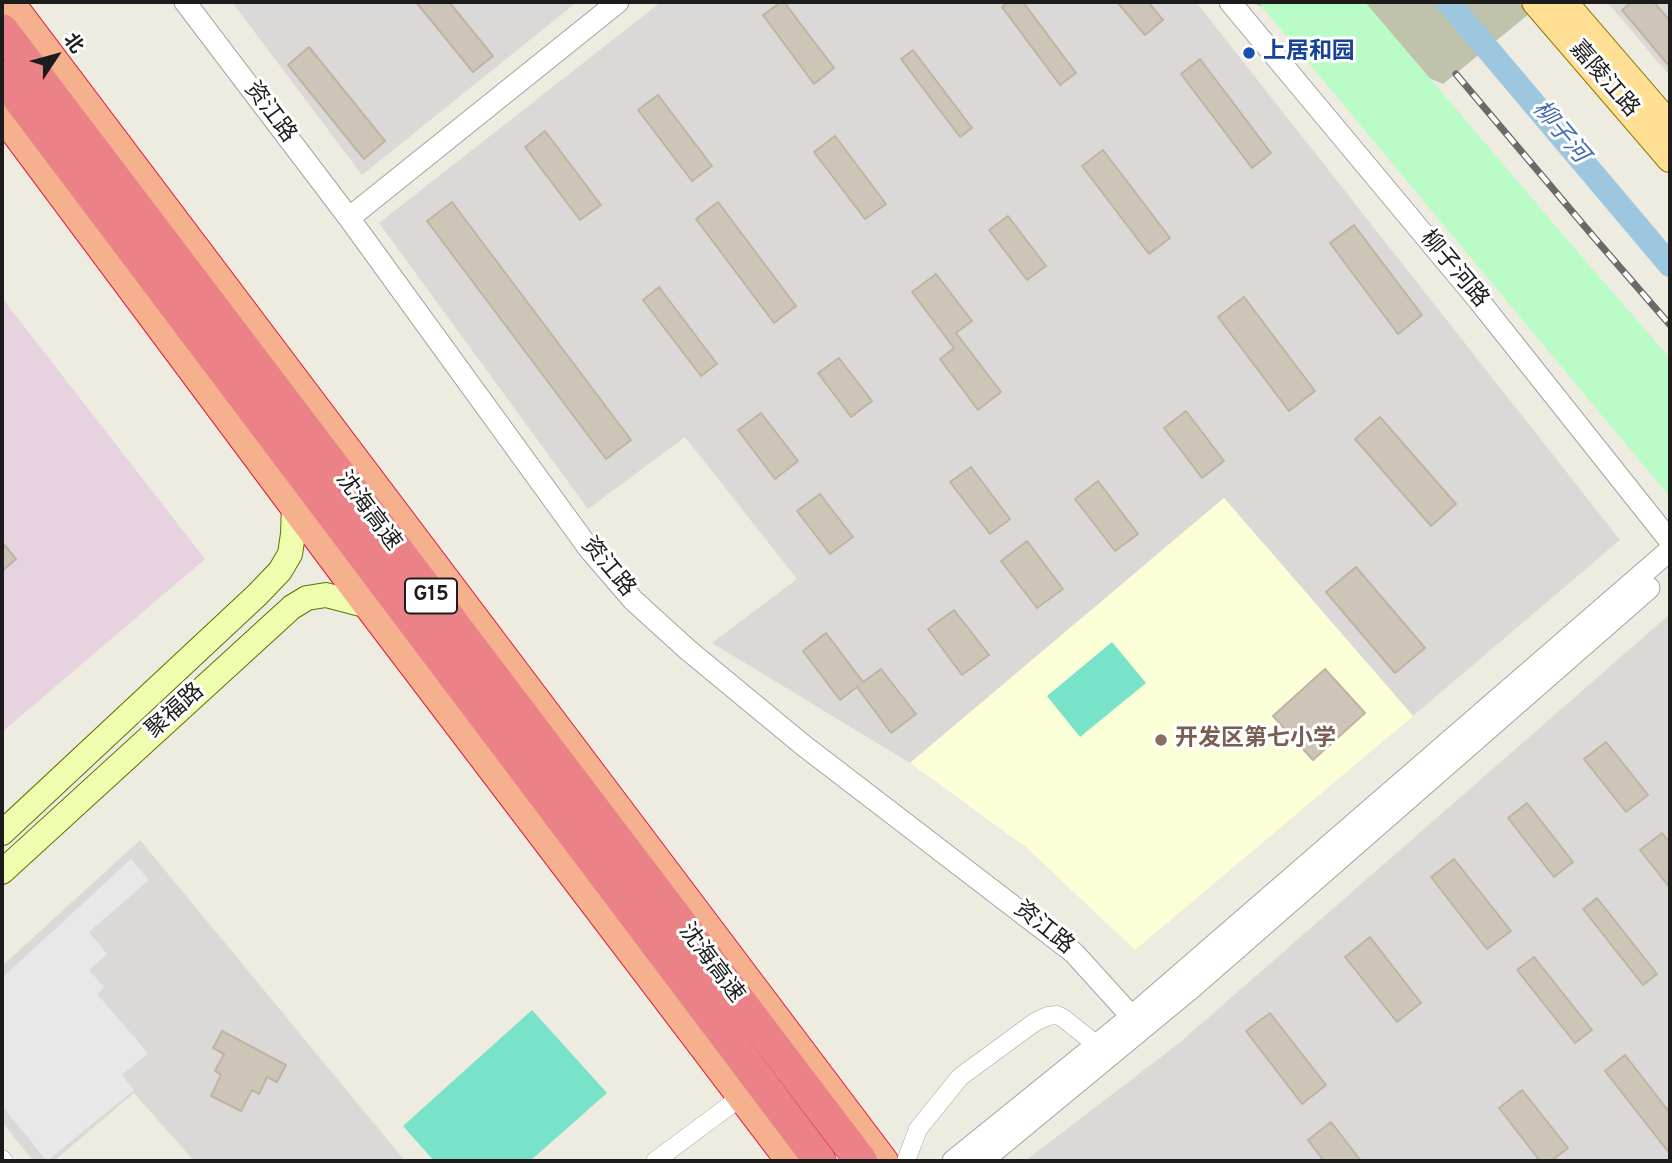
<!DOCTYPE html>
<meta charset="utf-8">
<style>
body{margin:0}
#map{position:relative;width:1672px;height:1163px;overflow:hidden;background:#eeebe0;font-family:Overpass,"Noto Sans SC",sans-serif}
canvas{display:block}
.frame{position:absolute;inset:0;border:4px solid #1c1c1c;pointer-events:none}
.north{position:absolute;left:21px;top:21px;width:70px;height:70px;-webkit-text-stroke:5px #fff;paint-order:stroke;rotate:54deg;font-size:19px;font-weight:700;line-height:28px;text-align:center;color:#1c1c1c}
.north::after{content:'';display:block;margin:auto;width:24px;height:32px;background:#1c1c1c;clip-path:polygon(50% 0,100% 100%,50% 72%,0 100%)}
</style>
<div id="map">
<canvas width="1672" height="1163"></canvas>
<div class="frame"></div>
<div class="north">北</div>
</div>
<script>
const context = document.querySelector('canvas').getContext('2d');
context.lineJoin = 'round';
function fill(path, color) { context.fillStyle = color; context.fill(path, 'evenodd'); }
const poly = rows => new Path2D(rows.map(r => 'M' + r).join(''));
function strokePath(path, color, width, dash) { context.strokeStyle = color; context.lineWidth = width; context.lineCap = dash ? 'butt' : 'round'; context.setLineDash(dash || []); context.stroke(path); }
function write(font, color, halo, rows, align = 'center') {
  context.font = font + ' Overpass,"Noto Sans SC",sans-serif'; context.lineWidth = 6; context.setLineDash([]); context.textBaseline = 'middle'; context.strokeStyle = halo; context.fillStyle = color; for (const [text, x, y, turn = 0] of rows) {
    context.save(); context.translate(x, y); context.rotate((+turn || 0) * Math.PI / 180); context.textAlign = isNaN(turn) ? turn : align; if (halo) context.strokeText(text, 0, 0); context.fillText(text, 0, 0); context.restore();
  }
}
fill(poly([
 [232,2,577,2,362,175],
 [661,2,1196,2,1620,540,1413,716,1224,498,910,763,712,643,797,579,685,437,588,509,379,223],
 [1607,2,1670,2,1670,76],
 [1670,614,1670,1161,1025,1161,1178,1044],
 [140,840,405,1161,194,1161,134,1093,54,1161,33,1161,2,1122,2,966]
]), '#dad9d8');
fill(poly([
 [2,298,205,559,2,732]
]), '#e7d2e0');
fill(poly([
 [1224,498,1413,716,1135,950,1027,848,910,763]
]), '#faffd8');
fill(poly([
 [1251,2,1518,2,1529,14,1443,84]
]), '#c0c3ab');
fill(poly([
 [1258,2,1365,2,1588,264,1670,358,1670,497]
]), '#b9fcc7');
fill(poly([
 [1112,642,1146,683,1080,737,1047,696],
 [532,1010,607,1093,530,1161,434,1161,403,1126]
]), '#78e3c8');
fill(poly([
 [131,859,149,880,89,932,107,954,89,970,104,987,97,994,148,1053,122,1075,134,1090,47,1161,2,1106,2,978]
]), '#e8e8e8');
strokePath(poly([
 [1448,2,1670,265]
]), '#9dc7df', 24);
const building = poly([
 [416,2,449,2,493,56,473,72,416,2],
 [781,2,784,2,834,68,814,84,763,15,781,2],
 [1008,2,1023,2,1076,73,1060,85,1002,7,1008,2],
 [1117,2,1148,2,1163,20,1145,35,1117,2],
 [1632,2,1654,2,1670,21,1670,67,1622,10,1632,2],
 [309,47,385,141,364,159,288,65,309,47],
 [913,50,972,128,960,137,901,59,913,50],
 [1200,59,1271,153,1252,168,1181,74,1200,59],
 [658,95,712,166,692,181,638,110,658,95],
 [545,131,601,205,580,220,525,147,545,131],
 [835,136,886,204,865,219,814,152,835,136],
 [1103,150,1170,238,1149,254,1082,166,1103,150],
 [452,202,631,440,606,459,427,221,452,202],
 [718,202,796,306,774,323,696,219,718,202],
 [1008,216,1046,266,1027,280,989,230,1008,216],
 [1354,225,1422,315,1398,334,1330,243,1354,225],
 [936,274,972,321,956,333,1001,392,978,410,940,359,954,348,912,292,936,274],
 [659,287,717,364,701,376,643,300,659,287],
 [1244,297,1315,391,1289,411,1218,317,1244,297],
 [839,358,872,401,851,417,818,373,839,358],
 [1186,411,1224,461,1202,478,1164,428,1186,411],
 [761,413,798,461,775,479,738,430,761,413],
 [1380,417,1456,504,1431,526,1355,439,1380,417],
 [971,467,1010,519,990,534,950,482,971,467],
 [1098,481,1138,534,1115,551,1075,499,1098,481],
 [820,494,853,537,830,554,797,511,820,494],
 [1027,541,1063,589,1037,608,1001,561,1027,541],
 [2,542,16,559,2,571,2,542],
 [1356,567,1425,648,1395,673,1326,592,1356,567],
 [954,610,989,655,962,675,928,629,954,610],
 [826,633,863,682,881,669,916,714,891,733,857,687,840,700,803,651,826,633],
 [1325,669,1365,713,1313,760,1273,716,1325,669],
 [1606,742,1648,795,1626,812,1584,759,1606,742],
 [1527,803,1573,862,1554,877,1508,818,1527,803],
 [1662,833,1670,843,1670,888,1640,850,1662,833],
 [1454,859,1511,931,1487,949,1431,877,1454,859],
 [1597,898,1657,974,1643,985,1583,909,1597,898],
 [1370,937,1421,1003,1397,1022,1345,957,1370,937],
 [1534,957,1592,1030,1575,1043,1517,970,1534,957],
 [1270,1013,1326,1085,1302,1104,1246,1031,1270,1013],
 [222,1031,286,1065,277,1082,267,1077,259,1094,252,1090,241,1111,211,1096,221,1075,215,1071,224,1054,213,1048,222,1031],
 [1625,1055,1670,1113,1670,1154,1605,1071,1625,1055],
 [1522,1090,1568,1148,1551,1161,1540,1161,1499,1108,1522,1090],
 [1331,1122,1361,1161,1324,1161,1308,1140,1331,1122]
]);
fill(building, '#cec5b9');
strokePath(building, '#c0b3a2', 2);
const minor = poly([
 [2,1159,4,1161],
 [655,1161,741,1097],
 [906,1161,918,1129,960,1077,1035,1022,1048,1016,1057,1015,1063,1018,1097,1045]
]);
const tertiary = poly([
 [185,2,349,218,590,550,633,600,688,650,803,745,1074,953,1142,1028],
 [1230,2,1480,302,1670,541],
 [349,218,618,2],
 [953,1161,1131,1017,1670,550],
 [982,1161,1188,991,1649,588]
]);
const secondary = poly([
 [2,833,257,595,280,571,290,554,293,534,294,506],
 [2,872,292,607,307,598,326,595,368,606]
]);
const primary = poly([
 [1535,2,1670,159],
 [1564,2,1670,125]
]);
const trunk = poly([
 [10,2,884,1161],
 [2,115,368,606,790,1161]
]);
const motorway = poly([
 [2,30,861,1161],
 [2,76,820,1161]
]);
strokePath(minor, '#a3a3a3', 19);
strokePath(tertiary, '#a3a3a3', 23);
strokePath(secondary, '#597500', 26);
strokePath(primary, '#937600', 28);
strokePath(trunk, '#e01943', 30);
strokePath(motorway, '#e01943', 33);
strokePath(minor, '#fff', 18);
strokePath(tertiary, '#fff', 21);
strokePath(secondary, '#effdaf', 24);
strokePath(primary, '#ffdf94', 26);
strokePath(trunk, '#f5b08e', 28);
strokePath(motorway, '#eb8288', 32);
const rail = poly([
 [1456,74,1592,235,1670,325]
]);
strokePath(rail, '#6a6a6a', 7);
strokePath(rail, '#fff', 4.5, [13]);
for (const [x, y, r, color] of [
 [1249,53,7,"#1a4fb4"],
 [1161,740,7,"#8d6e63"]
]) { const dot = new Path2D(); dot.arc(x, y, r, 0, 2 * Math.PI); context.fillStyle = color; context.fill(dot); strokePath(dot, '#fff', 2.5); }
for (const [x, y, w] of [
 [431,596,52]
]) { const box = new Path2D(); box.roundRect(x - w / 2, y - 17.5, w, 35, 5); context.fillStyle = '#fff'; context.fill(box); strokePath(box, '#1c1c1c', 2); }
write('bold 21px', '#1c1c1c', null, [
 ["G15",431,596]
]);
write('bold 23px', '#164399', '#fff', [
 ["上居和园",1263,53]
], 'left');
write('23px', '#1c1c1c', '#fff', [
 ["嘉陵江路",1603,80,49],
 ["资江路",269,113,53],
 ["柳子河路",1453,270,50],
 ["沈海高速",367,512,53],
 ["资江路",607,568,50],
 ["聚福路",176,712,-42],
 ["资江路",1043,929,39],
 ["沈海高速",710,964,53]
]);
write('bold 23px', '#785e54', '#fff', [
 ["开发区第七小学",1175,740]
], 'left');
write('italic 24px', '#436bb0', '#fff', [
 ["柳子河",1559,133,50]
]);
</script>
